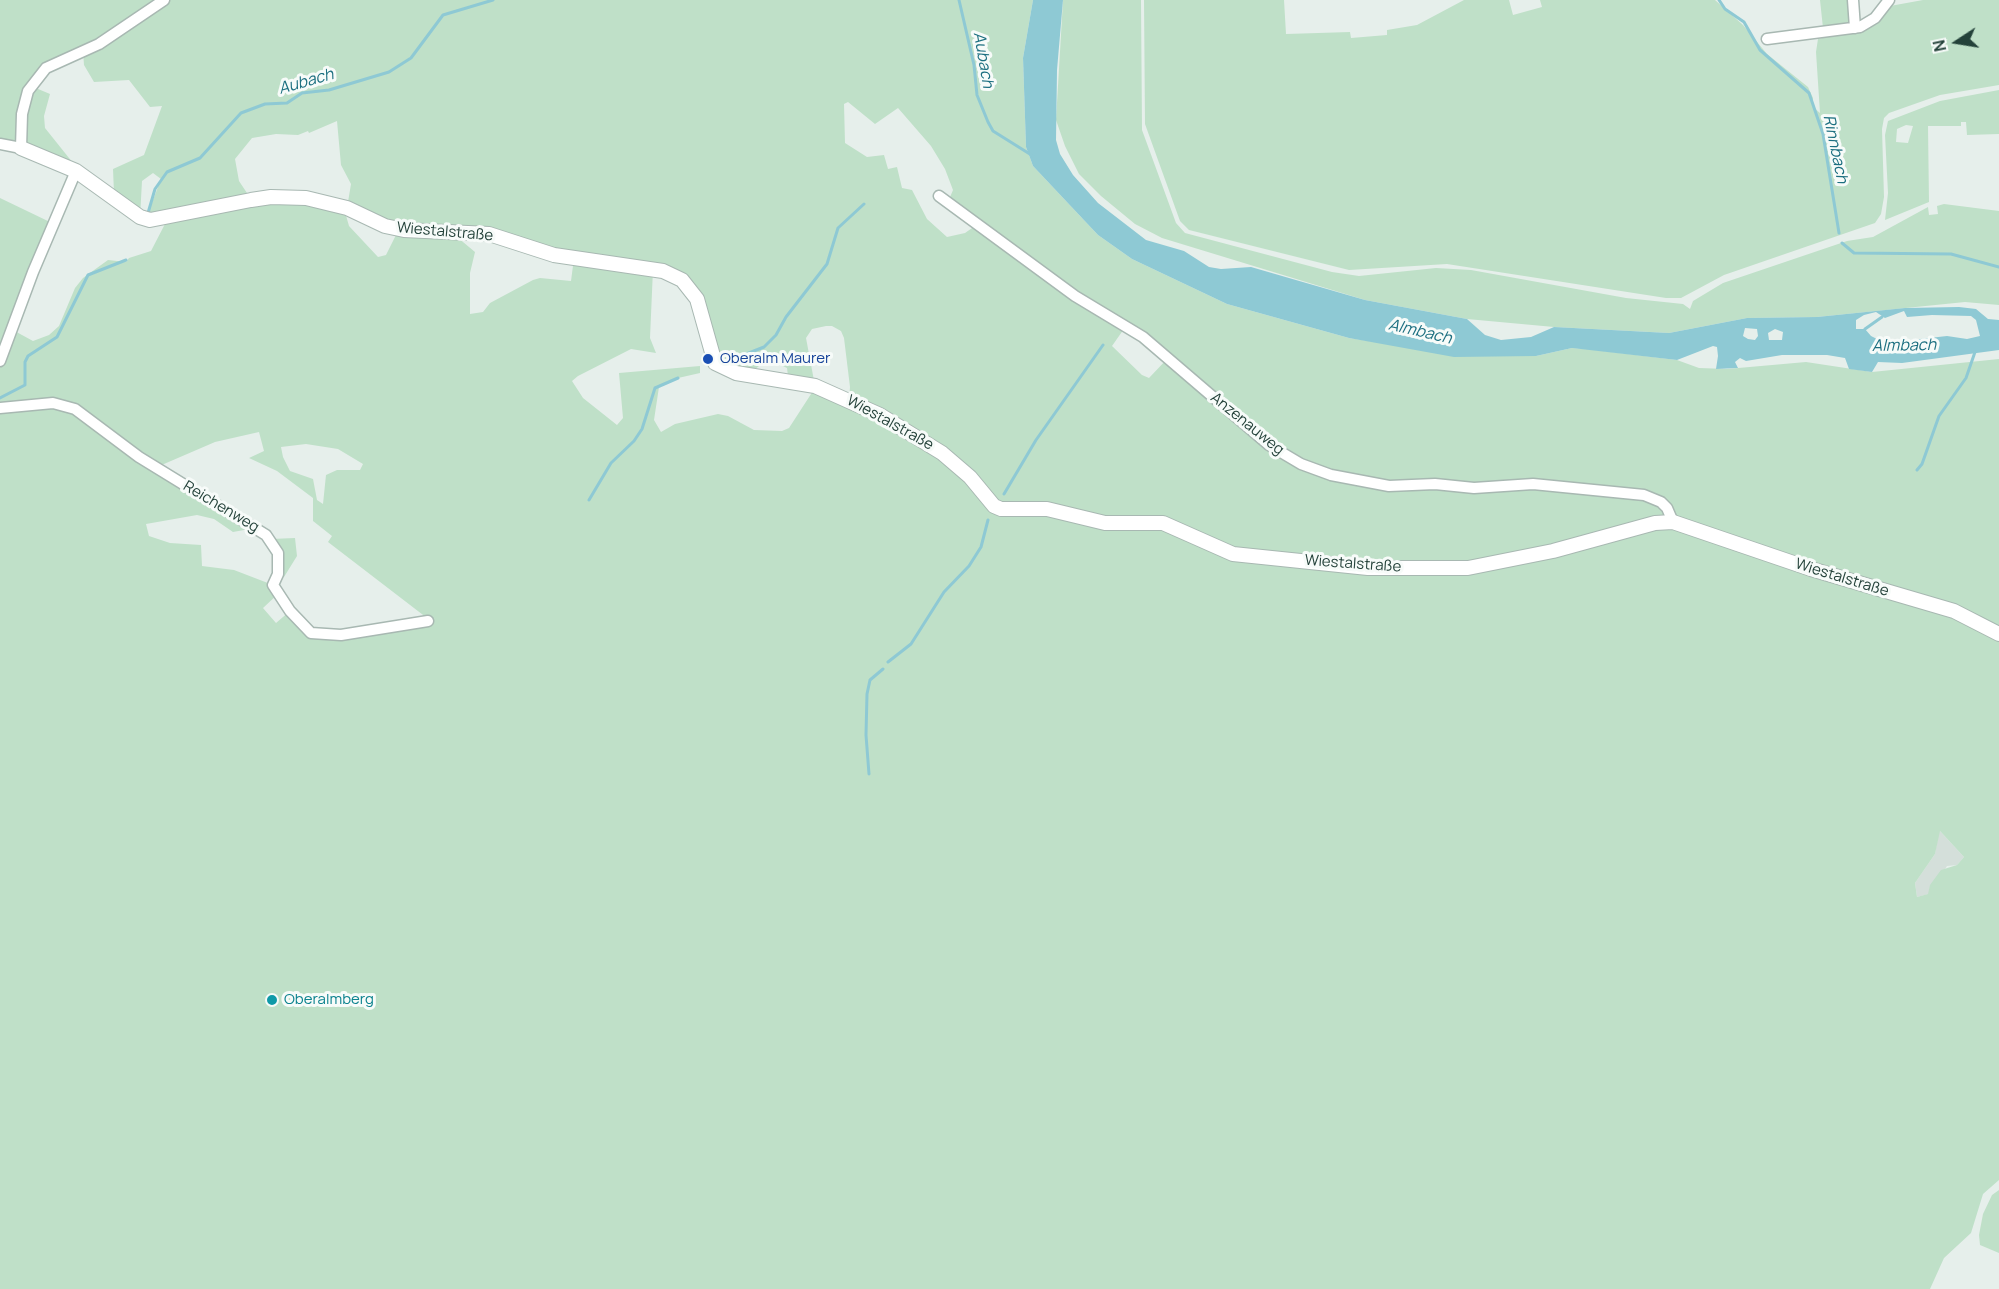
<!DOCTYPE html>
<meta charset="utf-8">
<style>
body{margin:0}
#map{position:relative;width:1999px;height:1289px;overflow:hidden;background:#e6efeb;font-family:Manrope,sans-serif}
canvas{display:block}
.north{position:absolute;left:1927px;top:12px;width:60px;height:60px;-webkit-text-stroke:4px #f7fbf9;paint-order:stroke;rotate:258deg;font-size:16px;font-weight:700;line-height:24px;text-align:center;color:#24423a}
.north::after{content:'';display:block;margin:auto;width:21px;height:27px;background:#24423a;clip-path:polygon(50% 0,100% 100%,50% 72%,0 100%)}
</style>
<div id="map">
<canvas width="1999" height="1289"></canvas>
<div class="north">N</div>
</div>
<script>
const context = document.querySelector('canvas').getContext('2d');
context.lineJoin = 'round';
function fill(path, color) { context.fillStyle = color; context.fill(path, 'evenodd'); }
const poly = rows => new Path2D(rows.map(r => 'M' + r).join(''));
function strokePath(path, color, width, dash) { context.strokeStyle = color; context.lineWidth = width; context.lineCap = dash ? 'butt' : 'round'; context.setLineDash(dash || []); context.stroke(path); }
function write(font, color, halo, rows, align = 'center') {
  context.font = font + ' Manrope,sans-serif'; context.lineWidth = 6; context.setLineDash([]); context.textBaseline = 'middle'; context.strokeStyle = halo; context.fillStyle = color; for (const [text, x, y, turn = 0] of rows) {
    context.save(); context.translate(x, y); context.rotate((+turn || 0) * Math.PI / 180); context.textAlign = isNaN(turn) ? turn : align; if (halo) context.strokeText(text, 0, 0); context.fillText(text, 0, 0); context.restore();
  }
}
fill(poly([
 [1939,830,1964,857,1957,865,1947,866,1929,894,1917,897,1915,883,1935,854]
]), '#d4dfda');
fill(poly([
 [0,0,1033,0,1023,58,1026,147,1033,166,1098,235,1132,259,1227,304,1349,338,1382,343,1536,356,1572,348,1587,349,1677,360,1699,368,1727,369,1806,362,1872,372,1999,359,1999,1180,1983,1194,1971,1233,1944,1258,1930,1289,0,1289,0,198,52,223,11,329,33,341,49,335,59,326,75,288,83,278,108,260,126,262,129,258,151,251,166,222,148,213,161,179,153,173,142,181,140,217,114,193,113,169,144,155,162,106,150,107,129,80,94,82,84,65,83,51,63,58,31,86,50,94,44,116,45,128,73,163,0,144],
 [848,102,875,124,898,108,931,146,945,169,953,190,948,202,975,226,965,233,947,237,927,219,912,190,902,188,897,167,888,169,884,155,867,157,845,143,844,104],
 [337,121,341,165,351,184,347,208,251,199,239,181,235,159,252,138,276,134,298,135,308,131,309,133],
 [345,212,397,233,386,255,378,257,349,226],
 [451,232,574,258,571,281,540,278,533,280,490,303,483,312,470,314,470,273,475,252],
 [653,269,689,287,725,369,748,375,759,366,773,361,787,368,788,376,813,391,789,428,782,431,754,430,728,416,718,414,675,424,661,432,654,420,659,387,678,378,700,373,700,366,619,373,623,418,617,425,583,398,572,381,578,376,631,349,656,353,650,338],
 [826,326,832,326,841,331,844,338,850,387,849,399,815,386,806,338,812,329],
 [1126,326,1168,358,1149,378,1142,375,1112,346],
 [259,432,264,451,249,458,277,471,313,498,313,521,332,536,328,542,427,618,317,635,290,611,276,623,263,608,279,593,273,585,234,570,202,566,201,545,170,543,149,536,146,524,197,515,214,519,233,532,255,528,157,467,215,442],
 [306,444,338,449,363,464,360,470,337,470,326,475,323,504,317,500,313,479,290,471,283,457,281,447],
 [1940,831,1964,857,1957,865,1941,870,1930,885,1928,894,1917,897,1915,883,1935,854],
 [1063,0,1141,0,1142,130,1176,223,1185,233,1332,272,1359,276,1436,268,1471,270,1626,298,1683,304,1690,309,1693,301,1723,283,1847,241,1873,237,1928,207,1929,215,1938,214,1937,206,1944,204,1999,211,1999,305,1965,302,1817,317,1747,318,1669,333,1554,327,1467,319,1365,300,1162,238,1135,224,1101,196,1079,174,1065,146,1056,120],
 [1144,0,1284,0,1286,34,1350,32,1351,38,1387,35,1387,30,1417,25,1464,0,1509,0,1513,15,1542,7,1540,0,1715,0,1743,25,1767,54,1808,87,1813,98,1812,106,1820,113,1816,52,1818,39,1869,28,1877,24,1890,6,1923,0,1999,0,1999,85,1940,95,1889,113,1884,118,1882,129,1884,197,1881,214,1875,223,1724,275,1681,298,1666,298,1447,264,1349,270,1189,230,1180,221,1145,124],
 [1820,0,1851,0,1852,24,1823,28],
 [1999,90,1999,134,1967,135,1966,122,1961,122,1961,126,1928,126,1929,202,1885,220,1888,193,1885,135,1888,121,1940,101],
 [1906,125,1913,126,1908,143,1896,142,1897,129],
 [295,538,297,556,284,577,278,574,271,539],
 [1999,1190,1999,1253,1980,1245,1979,1235,1983,1214,1992,1195]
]), '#bfe0c8');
fill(poly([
 [1033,0,1063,0,1057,70,1056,140,1060,154,1073,175,1098,203,1146,240,1184,251,1209,267,1221,269,1251,267,1365,300,1467,319,1485,335,1501,340,1531,337,1554,327,1669,333,1747,318,1817,317,1905,308,1959,307,1976,309,1988,319,1999,320,1999,350,1902,363,1878,362,1872,372,1849,369,1845,358,1827,355,1782,355,1746,361,1740,358,1735,362,1738,368,1716,369,1718,356,1717,347,1713,346,1677,360,1572,348,1536,356,1454,357,1349,338,1227,304,1132,259,1098,235,1033,166,1026,147,1023,58],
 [1904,311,1907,317,1932,315,1971,316,1976,320,1980,336,1967,339,1947,336,1885,343,1871,336,1865,329,1856,329,1856,320,1864,315,1876,312,1885,318],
 [1745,328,1757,329,1758,336,1755,340,1748,339,1743,336],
 [1775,329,1783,332,1782,340,1769,340,1768,333]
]), '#8ec9d4');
strokePath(poly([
 [959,0,974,65,977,95,988,122,993,131,1033,156],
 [1719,0,1725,9,1744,22,1760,50,1809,93,1823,134,1839,233],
 [148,213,155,189,167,172,200,158,241,113,265,104,287,103,302,93,329,90,389,72,411,58,443,15,493,0],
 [1842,243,1854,253,1951,254,1999,267],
 [1865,329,1882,317],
 [726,362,764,347,776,335,786,317,827,264,838,228,864,204],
 [0,398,25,385,25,362,28,356,57,337,88,275,126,260],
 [1917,470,1922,464,1939,416,1966,378,1975,352],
 [1004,494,1036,440,1103,345],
 [589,500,611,463,634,441,642,429,655,388,678,378],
 [888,662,911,644,944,592,969,566,981,547,988,520],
 [869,774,866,735,867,694,870,680,883,669]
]), '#8ec9d4', 3);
const minor = poly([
 [1853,0,1855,28],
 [1767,39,1860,27,1875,18,1889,0],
 [0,144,21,148,22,114,28,91,46,68,99,44,164,0],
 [939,196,1075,296,1143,337,1269,445,1301,464,1331,475,1389,486,1435,484,1474,488,1533,484,1644,495,1661,502,1667,508,1673,522],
 [0,361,33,272,76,171],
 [0,408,53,403,75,409,139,457,266,535,278,553,278,574,273,585,290,611,311,633,341,635,428,621]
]);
const tertiary = poly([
 [21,148,76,171,140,217,150,220,251,200,271,197,306,198,347,208,385,226,404,230,489,234,554,255,663,271,682,280,697,299,715,363,736,373,815,386,880,415,942,453,970,477,994,506,1001,509,1047,509,1105,523,1163,523,1233,554,1368,568,1468,568,1553,551,1655,523,1673,522,1811,569,1954,611,1999,634]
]);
strokePath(minor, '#a8b8b2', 13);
strokePath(tertiary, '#a8b8b2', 16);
strokePath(minor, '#fff', 10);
strokePath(tertiary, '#fff', 14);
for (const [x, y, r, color] of [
 [708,359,6,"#1a4fb4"],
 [272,1000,6,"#0f9aa8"]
]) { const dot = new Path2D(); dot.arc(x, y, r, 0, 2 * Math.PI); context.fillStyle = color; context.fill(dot); strokePath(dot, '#f7fbf9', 2); }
write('15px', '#24423a', '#f7fbf9', [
 ["Wiestalstraße",445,232,5],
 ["Wiestalstraße",890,423,29],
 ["Anzenauweg",1247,424,39],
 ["Reichenweg",221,507,31],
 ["Wiestalstraße",1353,564,4],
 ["Wiestalstraße",1842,578,17]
]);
write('15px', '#164399', '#f7fbf9', [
 ["Oberalm Maurer",720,359]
], 'left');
write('15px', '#0d838f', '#f7fbf9', [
 ["Oberalmberg",284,1000]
], 'left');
write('italic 16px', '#1c6f80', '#f7fbf9', [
 ["Aubach",983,60,80],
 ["Aubach",306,82,-16],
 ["Rinnbach",1835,149,78],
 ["Almbach",1420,332,13],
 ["Almbach",1904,346,-1]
]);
</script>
